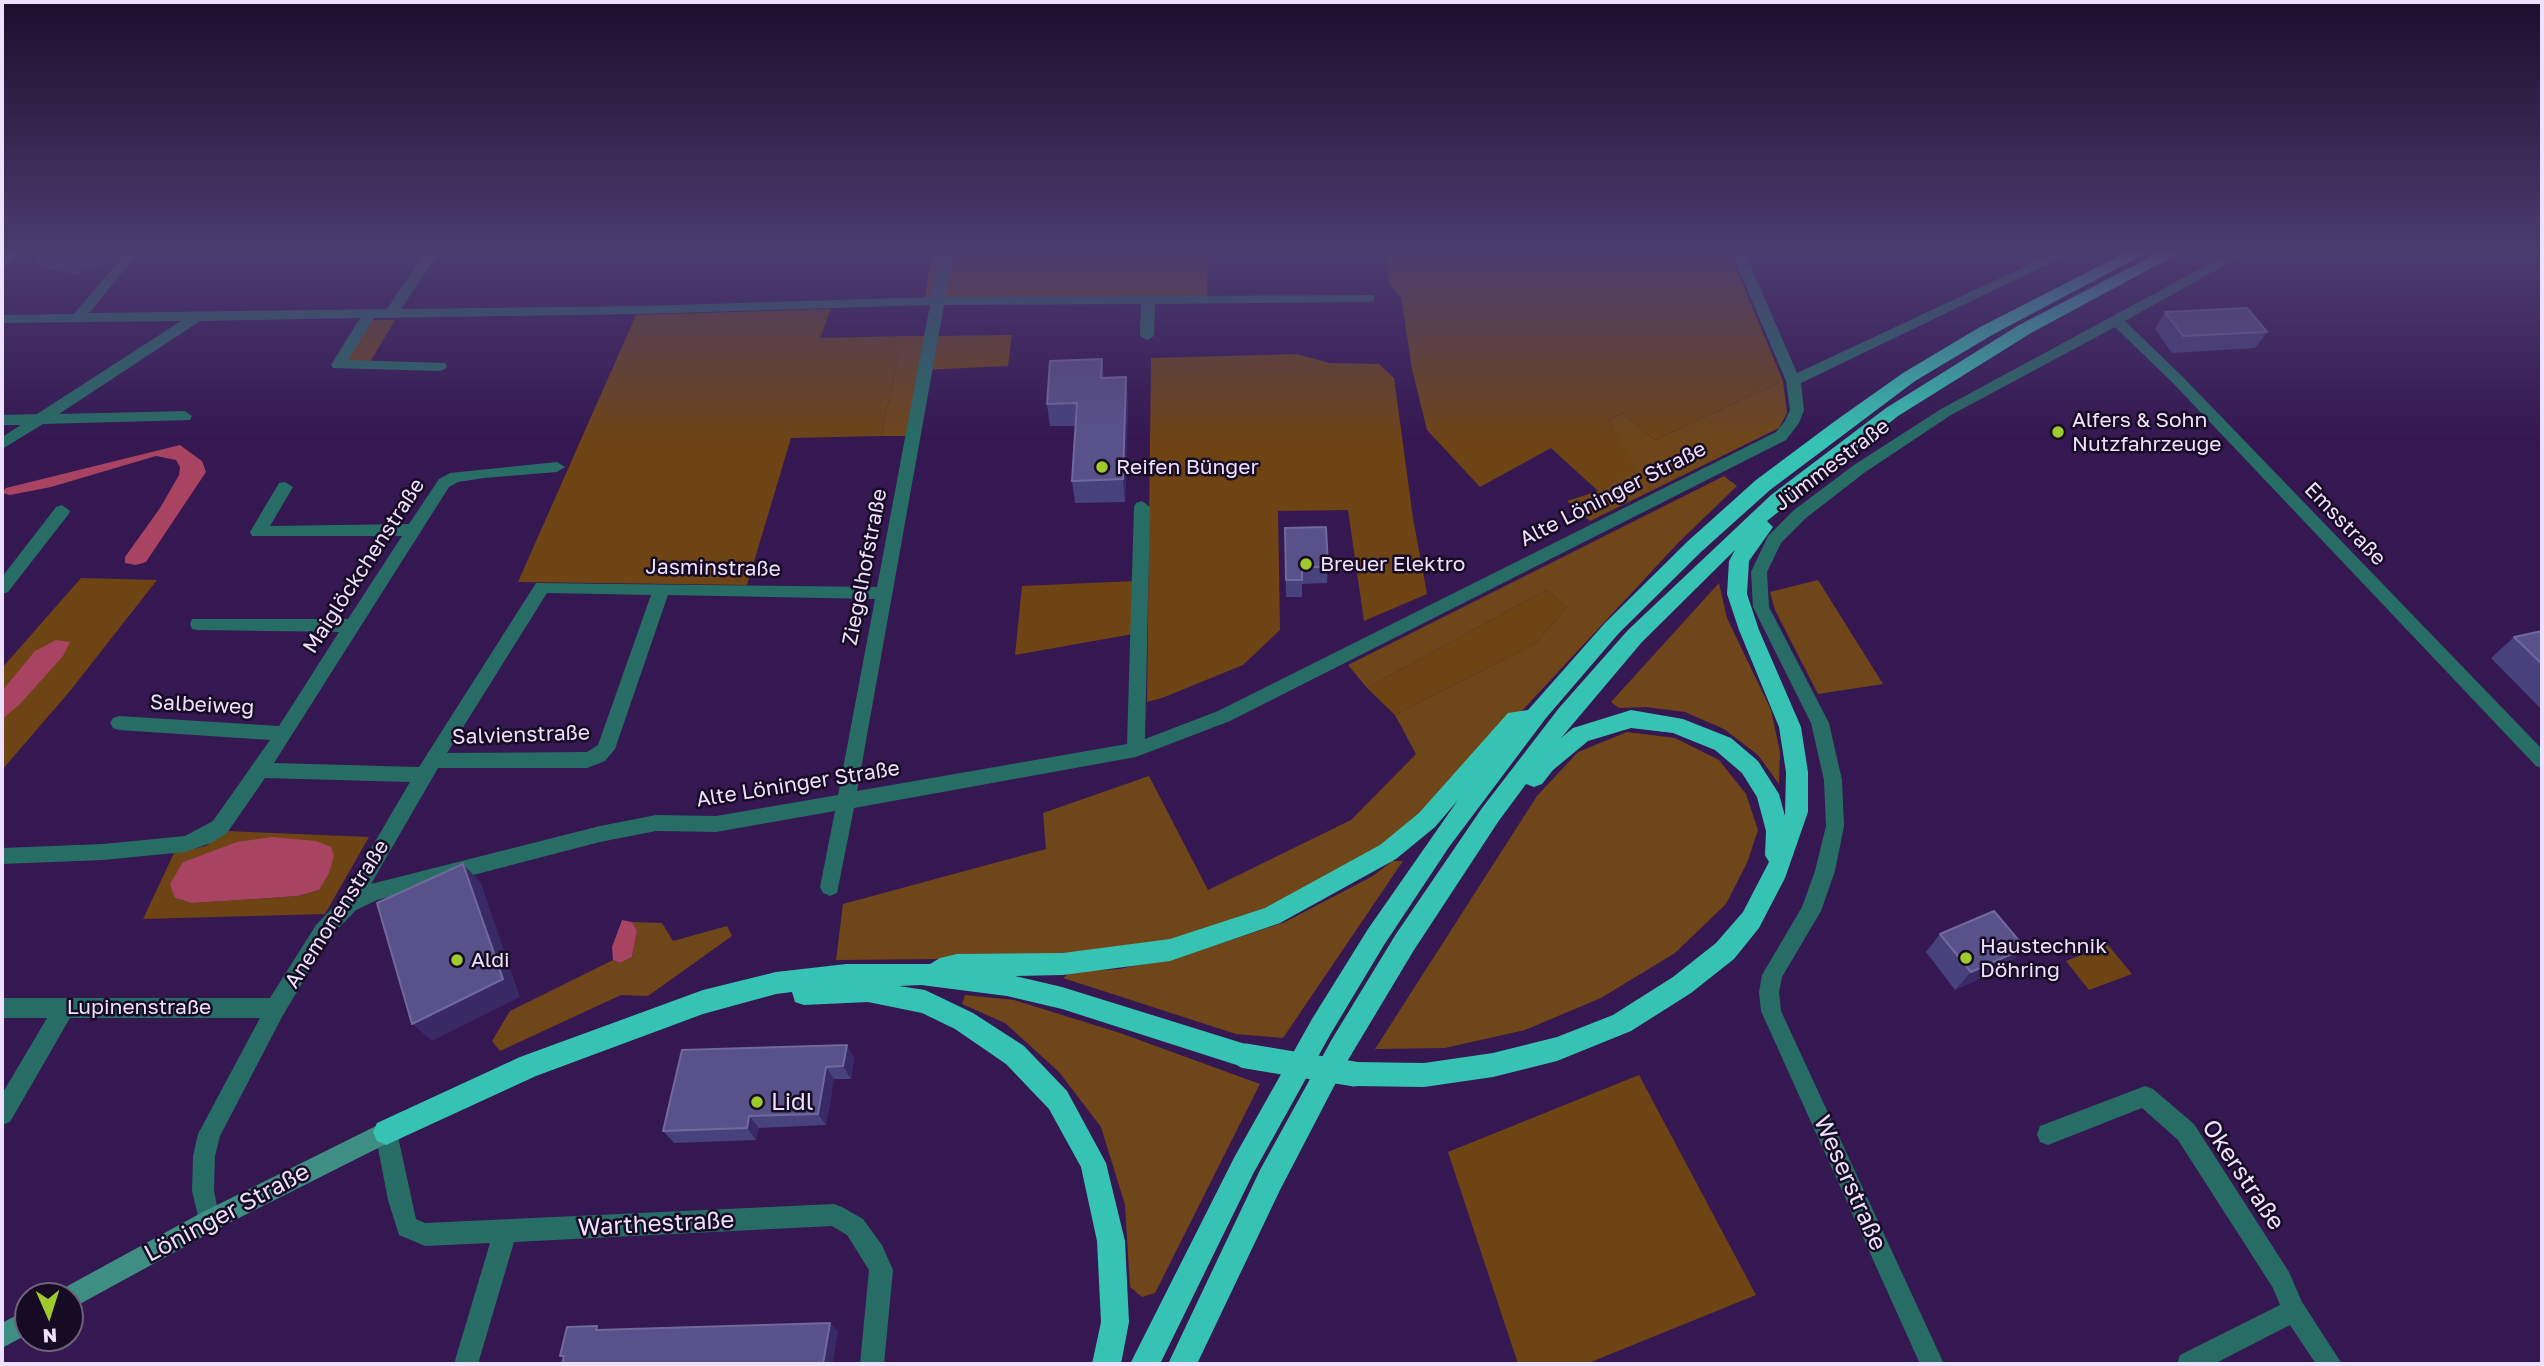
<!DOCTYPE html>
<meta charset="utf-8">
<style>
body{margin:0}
#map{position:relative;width:2544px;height:1366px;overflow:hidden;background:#351751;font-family:"Golos Text",sans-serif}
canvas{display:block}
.frame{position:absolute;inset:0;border:4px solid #ede1fe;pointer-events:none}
.north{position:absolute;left:14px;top:1282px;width:70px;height:70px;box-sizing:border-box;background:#170b24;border:2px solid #6d617b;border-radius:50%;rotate:177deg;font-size:19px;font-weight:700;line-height:28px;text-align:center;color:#ede1fe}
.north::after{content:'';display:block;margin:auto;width:24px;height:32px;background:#9fca2d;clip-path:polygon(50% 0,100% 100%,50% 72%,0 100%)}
</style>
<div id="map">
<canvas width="2544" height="1366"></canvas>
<div class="frame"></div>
<div class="north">N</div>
</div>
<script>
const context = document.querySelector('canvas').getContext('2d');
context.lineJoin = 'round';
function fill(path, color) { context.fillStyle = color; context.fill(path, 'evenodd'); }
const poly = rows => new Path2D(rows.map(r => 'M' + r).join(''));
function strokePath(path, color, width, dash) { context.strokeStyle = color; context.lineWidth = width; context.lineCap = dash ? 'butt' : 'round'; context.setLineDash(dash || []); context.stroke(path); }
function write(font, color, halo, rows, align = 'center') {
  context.font = font + ' "Golos Text",sans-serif'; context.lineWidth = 5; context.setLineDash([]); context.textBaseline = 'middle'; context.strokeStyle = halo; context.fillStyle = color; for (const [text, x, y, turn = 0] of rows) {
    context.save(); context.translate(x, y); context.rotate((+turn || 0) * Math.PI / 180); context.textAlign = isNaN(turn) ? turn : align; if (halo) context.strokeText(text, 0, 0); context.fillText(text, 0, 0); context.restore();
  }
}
fill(poly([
 [1384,251,1729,251,1783,381,1655,440,1622,413,1608,421,1637,469,1598,491,1551,448,1480,487,1427,430,1412,369,1401,297,1390,285],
 [831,309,820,338,903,336,881,436,791,438,747,585,518,582,636,315],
 [1012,335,1008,366,920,370,927,336],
 [1297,354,1329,363,1379,364,1394,378,1413,518,1427,594,1364,621,1348,510,1278,511,1280,630,1243,665,1162,698,1147,702,1151,358],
 [81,578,157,580,70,691,2,770,2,668],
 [1135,581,1133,634,1015,655,1022,586],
 [1546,590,1567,607,1536,643,1395,715,1367,688],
 [226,831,369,837,325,914,143,919,174,853,206,846],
 [212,852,319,890,298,896,225,901,191,903,175,898,183,862],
 [2108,945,2132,974,2089,990,2066,961],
 [1639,1075,1756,1295,1586,1364,1518,1364,1448,1152]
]), '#6e4415');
fill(poly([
 [932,251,1208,251,1207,296,925,298],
 [367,320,395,320,370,362,344,362],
 [903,336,927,336,907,436,881,436],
 [1783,381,1787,413,1779,428,1590,521,1567,501,1598,491,1636,469,1608,421,1622,413,1655,440],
 [1724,476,1737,486,1679,542,1425,815,1389,841,1273,906,1173,941,1066,958,836,960,843,904,1046,849,1043,813,1149,776,1208,890,1351,820,1416,754,1395,715,1536,643,1567,607,1546,590,1367,688,1348,665],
 [1818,580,1883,684,1818,694,1775,610,1770,592],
 [1719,583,1727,618,1771,710,1780,752,1779,784,1758,755,1724,729,1685,712,1646,707,1619,708,1611,702],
 [1627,732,1675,738,1719,760,1746,794,1758,830,1747,863,1726,904,1675,953,1601,998,1525,1030,1445,1048,1375,1049,1537,796,1578,752],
 [1392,861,1403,861,1283,1038,1236,1034,1063,978,1071,972,1119,969,1186,955,1285,922,1373,876],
 [632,922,662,923,673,941,727,926,732,936,648,996,621,995,500,1051,492,1041,510,1011,613,960,620,963,632,957,637,931],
 [965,995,1014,1000,1120,1033,1260,1084,1155,1293,1142,1297,1130,1287,1125,1205,1101,1127,1059,1072,1005,1023,962,1004]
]), '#6f4619');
fill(poly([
 [180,445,202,461,206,472,146,562,136,565,125,563,125,557,160,508,179,475,180,467,176,460,156,456,51,487,10,495,2,493,6,488],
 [56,640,70,642,63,656,20,704,2,719,2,691,35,651],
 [272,837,316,841,331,847,334,856,329,873,319,890,298,896,225,901,191,903,175,898,170,884,183,862,237,842],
 [622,920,632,922,637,931,632,957,620,963,613,960,612,947]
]), '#a84361');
fill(poly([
 [127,251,140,251,89,313,387,309,426,251,440,251,401,309,642,306,932,297,939,256,946,252,953,256,945,297,1374,295,1374,301,1369,302,1155,304,1154,336,1147,340,1140,336,1141,304,944,305,857,791,1127,744,1134,507,1136,503,1142,501,1150,507,1145,739,1218,711,1776,432,1785,421,1790,410,1786,381,1731,251,1744,251,1797,373,2058,251,2075,251,1801,383,1804,410,1799,423,1786,440,1230,721,1136,757,854,808,837,893,830,896,823,893,820,887,835,811,716,832,656,831,600,842,377,900,356,910,330,937,283,1015,220,1136,215,1156,214,1191,220,1221,217,1229,209,1232,201,1229,192,1191,193,1156,198,1134,260,1018,70,1018,10,1122,2,1125,2,1094,47,1018,2,1018,2,998,270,998,316,925,342,898,410,782,265,778,227,833,211,843,185,852,103,860,2,864,2,848,103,844,185,836,213,821,270,740,119,730,113,728,110,723,113,718,119,716,279,726,339,632,198,630,192,629,190,624,192,619,348,619,402,536,252,536,250,532,279,483,285,482,293,487,270,526,409,524,439,479,450,473,557,462,565,467,557,472,484,478,458,482,449,487,274,763,419,767,536,583,877,587,930,305,642,314,374,318,348,360,445,363,447,366,445,369,440,371,333,368,331,365,360,318,200,321,59,414,185,411,192,416,190,420,43,424,2,449,2,437,21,425,2,425,2,415,37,414,181,321,2,323,2,315,74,314,127,251],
 [547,593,651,595,598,745,587,752,447,753,547,593],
 [668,595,875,599,838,795,716,816,656,815,600,826,371,884,438,768,587,768,605,761,615,749,668,595],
 [2233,251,2250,251,2125,321,2182,376,2542,749,2542,768,2536,766,2172,382,2115,327,1951,415,1864,473,1806,518,1781,543,1767,572,1769,607,1829,723,1842,780,1844,826,1835,871,1821,911,1782,977,1779,992,1781,1011,1944,1364,1920,1364,1761,1011,1759,992,1762,975,1802,907,1815,871,1826,826,1824,780,1811,723,1753,607,1751,572,1768,536,1794,510,1854,465,1941,409,2233,251],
 [62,505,70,511,68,515,8,592,2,594,2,577,56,507,62,505],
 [2145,1086,2153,1089,2194,1124,2289,1272,2302,1302,2342,1364,2316,1364,2290,1325,2214,1364,2177,1364,2180,1355,2280,1305,2273,1288,2178,1140,2142,1108,2048,1145,2040,1142,2037,1134,2040,1126,2145,1086],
 [386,1121,394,1124,397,1132,416,1219,425,1223,834,1204,842,1207,863,1219,882,1245,893,1270,884,1364,860,1364,869,1270,847,1235,832,1226,514,1242,478,1364,454,1364,490,1243,425,1246,399,1235,388,1200,375,1132,378,1124,386,1121]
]), '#276d65');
fill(poly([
 [11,251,26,251,2,268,2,258,11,251],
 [386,1121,394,1124,397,1132,394,1140,217,1229,78,1305,70,1309,70,1296,59,1296,62,1289,201,1213,386,1121],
 [28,1309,28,1334,2,1348,2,1323,28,1309]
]), '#3e8e84');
fill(poly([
 [2129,251,2150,251,1992,335,1915,381,1770,490,1702,551,1619,633,1546,718,1449,847,1384,945,1330,1035,1253,1174,1160,1364,1130,1364,1235,1156,1312,1019,1368,929,1458,800,1435,827,1396,859,1280,923,1170,961,1063,975,1015,976,1062,987,1255,1047,1259,1056,1255,1065,1246,1068,1062,1009,1007,996,921,985,899,986,925,990,973,1013,1024,1046,1067,1091,1106,1163,1125,1241,1129,1322,1121,1364,1092,1364,1101,1322,1097,1241,1081,1167,1049,1109,1006,1064,955,1029,922,1013,868,1002,804,1005,795,1002,792,992,776,994,703,1014,536,1076,386,1145,377,1141,373,1132,377,1123,520,1057,703,990,776,972,846,964,930,964,940,958,957,954,1063,953,1170,939,1265,908,1380,845,1419,813,1508,713,1528,710,1605,623,1688,541,1756,480,1835,421,1903,373,1980,327,2129,251],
 [2162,251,2183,251,2031,333,1898,416,1767,521,1773,527,1749,561,1747,594,1759,630,1801,727,1808,772,1808,812,1785,878,1759,928,1734,959,1691,993,1631,1031,1557,1061,1493,1077,1424,1087,1354,1086,1345,1083,1341,1074,1343,1069,1280,1190,1197,1364,1168,1364,1260,1170,1332,1039,1396,934,1482,808,1559,708,1628,630,1771,495,1886,408,2019,325,2162,251],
 [1735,550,1729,561,1727,594,1739,630,1779,727,1786,772,1785,816,1779,794,1758,761,1731,738,1683,719,1631,710,1573,728,1561,738,1642,642,1735,550],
 [1631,728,1673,733,1715,750,1742,773,1757,797,1766,831,1765,855,1769,862,1743,912,1716,943,1673,977,1613,1015,1557,1037,1493,1053,1424,1063,1354,1062,1345,1065,1414,950,1498,822,1526,784,1534,787,1542,784,1553,770,1588,741,1631,728]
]), '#37c3b4');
strokePath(poly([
 [1246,1056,1354,1074]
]), '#37c3b4', 25);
fill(poly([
 [29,251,119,251,93,271,85,269,78,275,42,267],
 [2165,312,2267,332,2255,348,2172,353,2155,329],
 [1102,359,1104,378,1126,377,1128,399,1125,502,1075,503,1072,481,1075,426,1050,426,1047,404],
 [1285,528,1328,567,1327,583,1302,584,1302,597,1286,597],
 [2542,631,2542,710,2491,658,2514,637],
 [1940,934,2008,966,1955,990,1926,952],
 [847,1045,854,1058,851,1079,834,1079,826,1125,759,1128,756,1140,674,1143,663,1131]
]), '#47417c');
fill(poly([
 [84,251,119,251,93,271,80,254],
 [72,253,85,269,78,275,64,258],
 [1102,359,1104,382,1101,378],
 [1126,377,1128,399,1125,502,1123,479],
 [463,864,481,883,520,997,432,1041,412,1024],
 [2025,948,2008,966,1955,990,1971,972],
 [847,1045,854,1058,851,1079,843,1066],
 [826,1067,834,1079,826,1125,818,1114],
 [749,1116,759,1128,756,1140,747,1128],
 [830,1323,838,1331,833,1364,823,1364]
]), '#392965');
const building = poly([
 [32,251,84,251,80,254,72,253,64,258,32,251],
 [2247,308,2267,332,2183,336,2165,312,2247,308],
 [1102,359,1101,378,1126,377,1123,479,1072,481,1077,403,1047,404,1050,361,1102,359],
 [1326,527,1328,567,1302,567,1302,580,1286,580,1285,528,1326,527],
 [2542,631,2542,664,2514,637,2542,631],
 [463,864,503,979,412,1024,377,903,463,864],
 [1994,911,2025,948,1971,972,1940,934,1994,911],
 [847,1045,843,1066,826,1067,818,1114,749,1116,747,1128,663,1131,682,1050,847,1045],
 [830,1323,823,1364,562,1364,564,1356,560,1356,567,1327,597,1326,596,1330,830,1323]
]);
fill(building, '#59528a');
strokePath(building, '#70699c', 2);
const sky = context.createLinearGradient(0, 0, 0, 443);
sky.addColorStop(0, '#1d0d2d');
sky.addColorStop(0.57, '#4b3c70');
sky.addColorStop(1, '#4b3c7000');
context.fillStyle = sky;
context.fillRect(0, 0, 2544, 443);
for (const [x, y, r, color] of [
 [2058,432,7,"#9fca2d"],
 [1102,467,7,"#9fca2d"],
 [1306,564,7,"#9fca2d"],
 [1966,958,7,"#9fca2d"],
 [457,960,7,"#9fca2d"],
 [757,1102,7,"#9fca2d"]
]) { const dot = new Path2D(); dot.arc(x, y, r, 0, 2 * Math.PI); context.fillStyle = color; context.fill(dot); strokePath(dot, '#170b24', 2.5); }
write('21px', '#ede1fe', '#170b24', [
 ["Alfers & Sohn",2072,420],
 ["Nutzfahrzeuge",2072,444],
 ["Reifen Bünger",1116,467],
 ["Breuer Elektro",1320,564],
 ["Haustechnik",1980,946],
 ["Döhring",1980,970],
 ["Aldi",471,960]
], 'left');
write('21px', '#ede1fe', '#170b24', [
 ["Jümmestraße",1832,465,-37],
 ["Alte Löninger Straße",1613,494,-27],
 ["Emsstraße",2345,524,46],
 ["Maiglöckchenstraße",364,566,-57],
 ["Ziegelhofstraße",865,567,-79],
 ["Jasminstraße",713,568,1],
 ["Salbeiweg",202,705,3],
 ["Salvienstraße",521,735,-2],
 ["Alte Löninger Straße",798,784,-9],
 ["Anemonenstraße",337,914,-57],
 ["Lupinenstraße",139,1007]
]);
write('24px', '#ede1fe', '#170b24', [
 ["Lidl",771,1102]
], 'left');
write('24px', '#ede1fe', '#170b24', [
 ["Okerstraße",2243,1175,56],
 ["Weserstraße",1850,1183,66],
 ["Löninger Straße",227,1213,-28],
 ["Warthestraße",656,1224,-3]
]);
</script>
